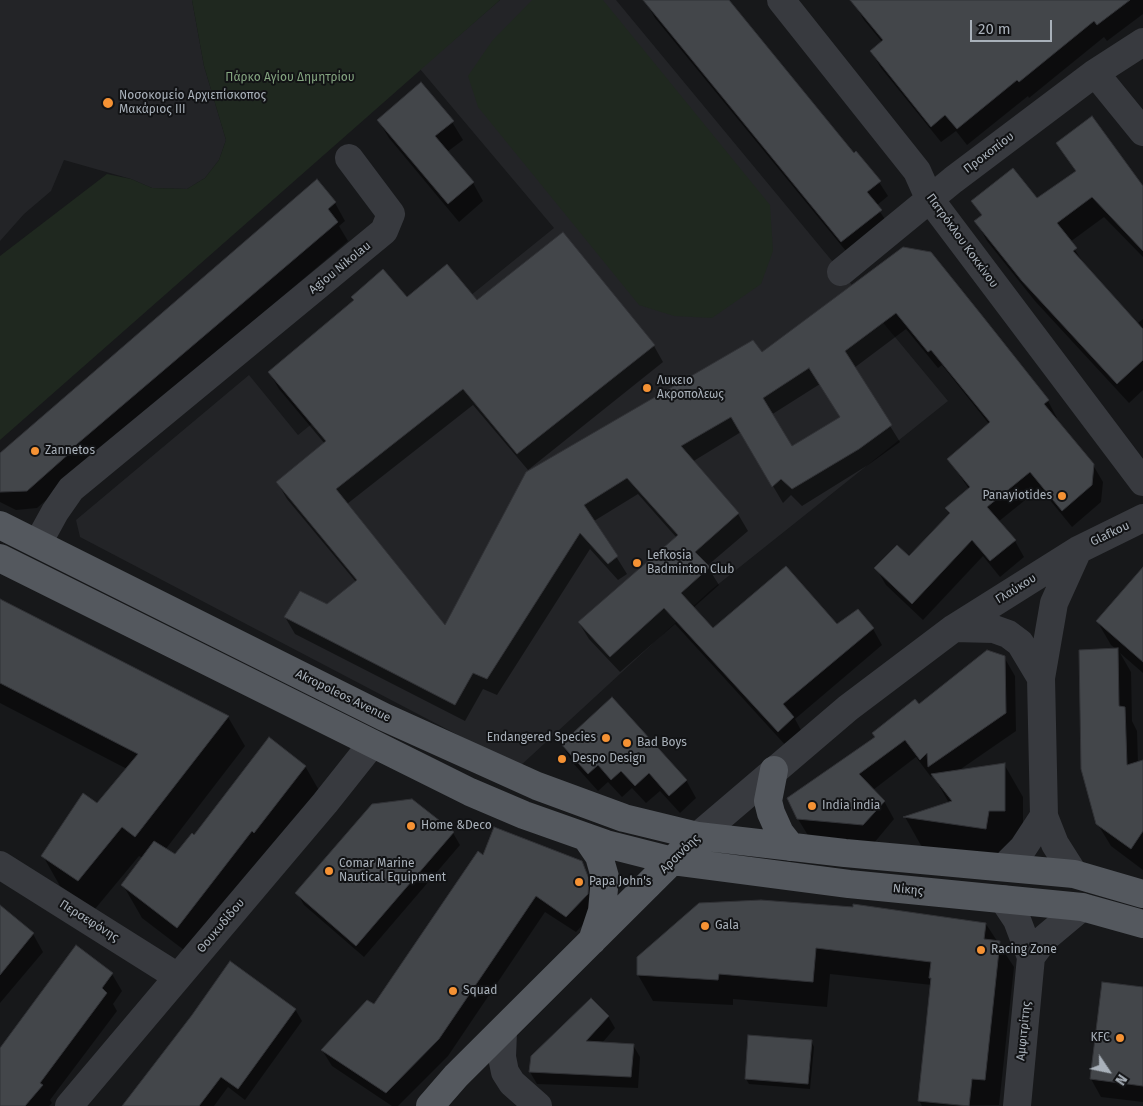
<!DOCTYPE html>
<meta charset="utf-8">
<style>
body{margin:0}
#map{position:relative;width:1143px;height:1106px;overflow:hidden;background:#17181a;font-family:"Fira Sans",sans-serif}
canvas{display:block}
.north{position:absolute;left:1083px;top:1046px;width:50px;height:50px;-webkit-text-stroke:4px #121315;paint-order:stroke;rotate:124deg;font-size:14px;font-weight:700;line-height:20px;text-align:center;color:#a9b1ba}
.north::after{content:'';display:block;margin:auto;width:18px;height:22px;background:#a9b1ba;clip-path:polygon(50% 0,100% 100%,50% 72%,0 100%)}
.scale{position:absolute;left:970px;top:20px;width:82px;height:22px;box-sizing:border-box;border:2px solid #a9b1ba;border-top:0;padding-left:6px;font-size:15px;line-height:18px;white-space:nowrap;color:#a9b1ba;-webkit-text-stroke:4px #121315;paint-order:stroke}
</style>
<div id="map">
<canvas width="1143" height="1106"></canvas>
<div class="north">N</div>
<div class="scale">20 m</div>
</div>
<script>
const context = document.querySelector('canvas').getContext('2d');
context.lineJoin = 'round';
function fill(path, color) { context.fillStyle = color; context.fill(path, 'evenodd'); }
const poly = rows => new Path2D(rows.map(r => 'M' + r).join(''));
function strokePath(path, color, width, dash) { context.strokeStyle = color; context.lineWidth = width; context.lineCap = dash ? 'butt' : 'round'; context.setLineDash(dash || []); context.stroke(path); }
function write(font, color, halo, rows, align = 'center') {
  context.font = font + ' "Fira Sans",sans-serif'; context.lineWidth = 4; context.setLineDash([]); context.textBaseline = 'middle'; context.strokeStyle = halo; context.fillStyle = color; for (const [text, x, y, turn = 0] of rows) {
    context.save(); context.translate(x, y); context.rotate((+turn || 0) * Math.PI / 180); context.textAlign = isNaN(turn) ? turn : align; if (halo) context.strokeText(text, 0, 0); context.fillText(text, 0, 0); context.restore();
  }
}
fill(poly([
 [0,0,192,0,204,66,226,140,219,160,205,178,187,189,152,188,131,179,64,160,51,191,24,214,0,241],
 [500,0,616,0,948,401,711,590,519,767,80,537,76,520,249,375,298,435,554,228,420,69]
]), '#232427');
fill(poly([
 [192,0,500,0,0,440,0,256,107,174,131,179,152,188,187,189,205,178,219,160,226,140,204,66],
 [532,0,603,0,770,205,773,251,761,284,712,318,674,316,639,305,478,107,468,76,492,41]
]), '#1f281f');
fill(poly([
 [651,0,727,0,854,155,879,182,888,196,876,206,889,225,850,256,655,18,647,4],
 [858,0,1143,0,1143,14,1107,41,1104,37,1029,98,1028,96,967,145,956,131,941,142,881,68,871,51,882,42,864,20,854,3],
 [378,120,452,122,463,140,447,152,473,183,483,201,459,222,389,138],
 [1058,143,1143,188,1143,257,1104,217,1070,242,1086,267,1138,323,1143,319,1143,390,1129,403,1035,301,987,241,976,221,982,216,973,201,1037,200,1076,172],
 [335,203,345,221,339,226,348,241,80,468,81,470,37,508,16,510,0,502,0,455],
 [903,248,1048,401,1057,418,1055,419,1093,465,1103,482,1101,502,1072,527,1040,488,998,522,1015,541,1024,557,1000,577,983,556,923,620,886,585,876,568,909,558,950,515,947,508,969,489,949,460,989,424,942,365,938,368,906,329,854,368,900,442,868,465,802,506,791,495,783,503,741,432,692,462,738,514,748,531,707,566,719,585,693,608,713,630,836,626,873,629,882,645,795,719,803,734,788,748,675,624,620,672,589,639,579,623,676,537,638,494,594,521,627,574,618,580,590,549,497,695,483,689,465,721,295,634,285,617,327,606,356,582,287,499,277,482,325,444,279,389,269,372,407,299,477,302,654,346,663,362,528,470,473,405,347,504,445,627,527,473,762,354],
 [820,384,841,418,791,448,771,415],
 [1143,581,1143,673,1120,653,1131,672,1132,721,1137,731,1138,763,1143,762,1143,870,1111,846,1097,823,1117,650,1111,645,1097,621],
 [0,600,228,717,245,746,165,850,175,856,194,836,305,766,324,799,197,960,142,918,123,885,143,858,139,856,95,909,60,886,43,856,97,805,127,769,0,703],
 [1004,657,1015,676,1016,731,958,771,1004,764,1023,797,1023,843,1007,844,1005,862,923,849,905,817,949,803,933,775,931,777,916,757,873,790,884,801,894,819,874,843,809,837,798,819,919,706],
 [562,745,686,780,696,798,680,813,660,791,646,803,632,788,622,797,608,782,598,791,573,763],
 [411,800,453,833,460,845,364,957,304,905,297,893],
 [581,862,598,896,597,910,576,932,545,912,448,1056,398,1106,392,1106,332,1066,322,1050,375,1005],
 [0,907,33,934,43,952,0,1003],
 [986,924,1014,967,999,1105,922,1106,919,1100,932,985,830,974,827,1007,733,999,733,1005,653,1001,638,975,638,957],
 [82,951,112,974,122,991,113,1004,117,1011,50,1100,52,1103,49,1106,0,1106,0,1049],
 [1103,984,1143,989,1143,1102,1101,1097,1091,1079],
 [295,1009,302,1021,245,1100,228,1087,214,1106,134,1106],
 [608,1016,615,1028,602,1043,633,1045,640,1057,638,1088,537,1084,530,1072],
 [811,1041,814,1047,810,1089,749,1084,746,1079]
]), '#0007');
const building = poly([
 [643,0,729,0,854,153,856,151,881,181,867,192,882,210,841,242,643,0],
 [850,0,1130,0,1097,25,1094,21,1019,82,1017,80,957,129,945,115,931,127,870,51,883,40,850,0],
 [421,82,454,121,435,136,474,182,448,204,377,120,421,82],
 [1092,116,1143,186,1143,251,1092,197,1057,223,1077,248,1073,251,1143,329,1143,360,1117,384,1022,281,974,221,982,215,971,201,1013,168,1037,198,1076,171,1056,143,1092,116],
 [317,179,336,202,328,209,338,222,70,450,72,451,27,491,0,492,0,453,317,179],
 [563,232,655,345,517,454,463,389,336,489,445,625,526,472,753,340,762,352,903,247,931,252,980,313,1049,400,1044,404,1094,464,1092,485,1062,511,1030,472,987,507,1016,540,990,561,972,540,912,604,874,568,897,545,909,556,950,513,945,508,970,487,947,459,990,422,931,350,928,352,896,313,845,351,892,425,859,449,792,489,781,479,772,487,731,417,681,446,739,513,695,552,710,567,681,593,713,628,786,566,837,624,858,609,874,628,783,704,794,717,778,732,664,608,610,657,578,622,678,535,627,478,584,505,618,556,608,564,580,533,487,679,473,673,455,705,284,617,300,591,327,604,357,580,276,482,326,441,268,372,354,300,351,297,383,269,407,297,447,264,477,300,563,232],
 [809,368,840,417,792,446,763,398,809,368],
 [1143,567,1143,662,1096,621,1143,567],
 [0,599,229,716,135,837,122,827,78,881,41,856,83,793,97,803,138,754,0,683,0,599],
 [1118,648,1119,706,1125,707,1127,765,1143,760,1143,831,1131,849,1096,824,1081,769,1079,650,1118,648],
 [987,650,1005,656,1006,713,928,767,927,753,920,760,905,740,859,774,885,801,863,825,797,819,787,798,875,737,872,733,915,699,919,704,987,650],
 [612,697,687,780,669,796,649,773,635,786,621,771,611,780,598,765,588,774,561,744,612,697],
 [269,737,306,766,254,833,252,831,177,928,121,885,154,841,175,854,192,833,194,835,269,737],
 [1005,763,1005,811,989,811,986,829,903,817,952,801,931,774,1005,763],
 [412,799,454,832,356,946,295,893,372,804,412,799],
 [494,827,582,861,589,879,588,894,566,917,536,896,439,1039,386,1093,321,1050,367,1000,374,1004,478,851,483,855,494,827],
 [761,900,853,907,853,904,986,923,984,939,1000,941,985,1080,972,1079,969,1106,918,1101,931,978,929,978,931,962,816,948,813,982,719,974,718,980,637,975,637,957,699,903,761,900],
 [0,905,34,933,0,975,0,905],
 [76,945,113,973,102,988,107,993,40,1083,43,1085,25,1106,0,1106,0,1048,76,945],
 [230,961,296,1009,238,1089,221,1077,199,1106,122,1106,192,1015,230,961],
 [1102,982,1143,987,1143,1086,1090,1079,1102,982],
 [591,998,609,1016,586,1041,634,1044,631,1077,529,1072,531,1056,591,998],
 [748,1035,812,1040,808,1084,745,1079,748,1035]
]);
fill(building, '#43464a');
strokePath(building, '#313236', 1);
strokePath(poly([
 [781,0,917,171,929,198,1143,482],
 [1095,73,1143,132],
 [841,272,953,180,1095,73,1143,42],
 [38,543,55,512,71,489,384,231,391,214,349,158],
 [954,628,994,629,1008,634,1020,643,1041,678],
 [698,836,848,708,954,628,1078,550,1143,518],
 [0,865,178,977],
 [1004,867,1023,848,1044,816],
 [1074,874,1055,844,1044,816,1041,678,1054,603,1078,550],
 [1003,899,1017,920,1031,957,1017,1106],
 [1031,957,1045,938,1082,907],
 [503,1031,502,1057,505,1072,512,1083,538,1106],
 [69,1106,325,803,371,745]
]), '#383a3f', 28);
strokePath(poly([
 [0,525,384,717,537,786,624,818,698,836,845,853,1074,874,1143,894],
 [0,558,470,792,524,815,606,844,673,861,849,884,1082,907,1143,924],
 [774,770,768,801,771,813,780,833,791,847],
 [586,837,599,856,605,877,602,911,592,941],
 [430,1106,456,1076,682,851]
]), '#54585e', 28);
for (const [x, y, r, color] of [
 [108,103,6,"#f59234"],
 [647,388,5,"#f59234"],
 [35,451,5,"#f59234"],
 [1062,496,5,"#f59234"],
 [637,563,5,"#f59234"],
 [606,738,5,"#f59234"],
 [627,743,5,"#f59234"],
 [562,759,5,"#f59234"],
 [812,806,5,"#f59234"],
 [411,826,5,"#f59234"],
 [329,871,5,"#f59234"],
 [579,882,5,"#f59234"],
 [705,926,5,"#f59234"],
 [981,950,5,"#f59234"],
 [453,991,5,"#f59234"],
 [1120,1038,5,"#f59234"]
]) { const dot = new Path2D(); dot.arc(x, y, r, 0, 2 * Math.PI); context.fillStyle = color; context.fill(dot); strokePath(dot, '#121315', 2); }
write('12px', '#84a580', '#121315', [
 ["Πάρκο Αγίου Δημητρίου",290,78]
]);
write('12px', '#a9b1ba', '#121315', [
 ["Νοσοκομείο Αρχιεπίσκοπος",119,96],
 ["Μακάριος ΙΙΙ",119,110],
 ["Λυκειο",657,381],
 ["Ακροπολεως",657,395],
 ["Zannetos",45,451],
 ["Panayiotides",1052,496,"right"],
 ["Lefkosia",647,556],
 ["Badminton Club",647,570],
 ["Endangered Species",596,738,"right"],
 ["Bad Boys",637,743],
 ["Despo Design",572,759],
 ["India india",822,806],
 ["Home &Deco",421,826],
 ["Comar Marine",339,864],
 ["Nautical Equipment",339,878],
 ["Papa John's",589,882],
 ["Gala",715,926],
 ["Racing Zone",991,950],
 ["Squad",463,991],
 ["KFC",1110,1038,"right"]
], 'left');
write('12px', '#a9b1ba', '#121315', [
 ["Προκοπίου",989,153,-37],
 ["Πατρόκλου Κοκκίνου",962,241,54],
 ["Agiou Nikolau",340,268,-39],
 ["Glafkou",1110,534,-26],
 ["Γλαύκου",1016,589,-32],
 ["Akropoleos Avenue",343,696,26],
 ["Αρσινόης",680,854,-44],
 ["Νίκης",908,890,5],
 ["Περσεφόνης",89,921,32],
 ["Θουκυδίδου",221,926,-50],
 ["Αμφιτρίτης",1024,1031,-84]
]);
</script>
